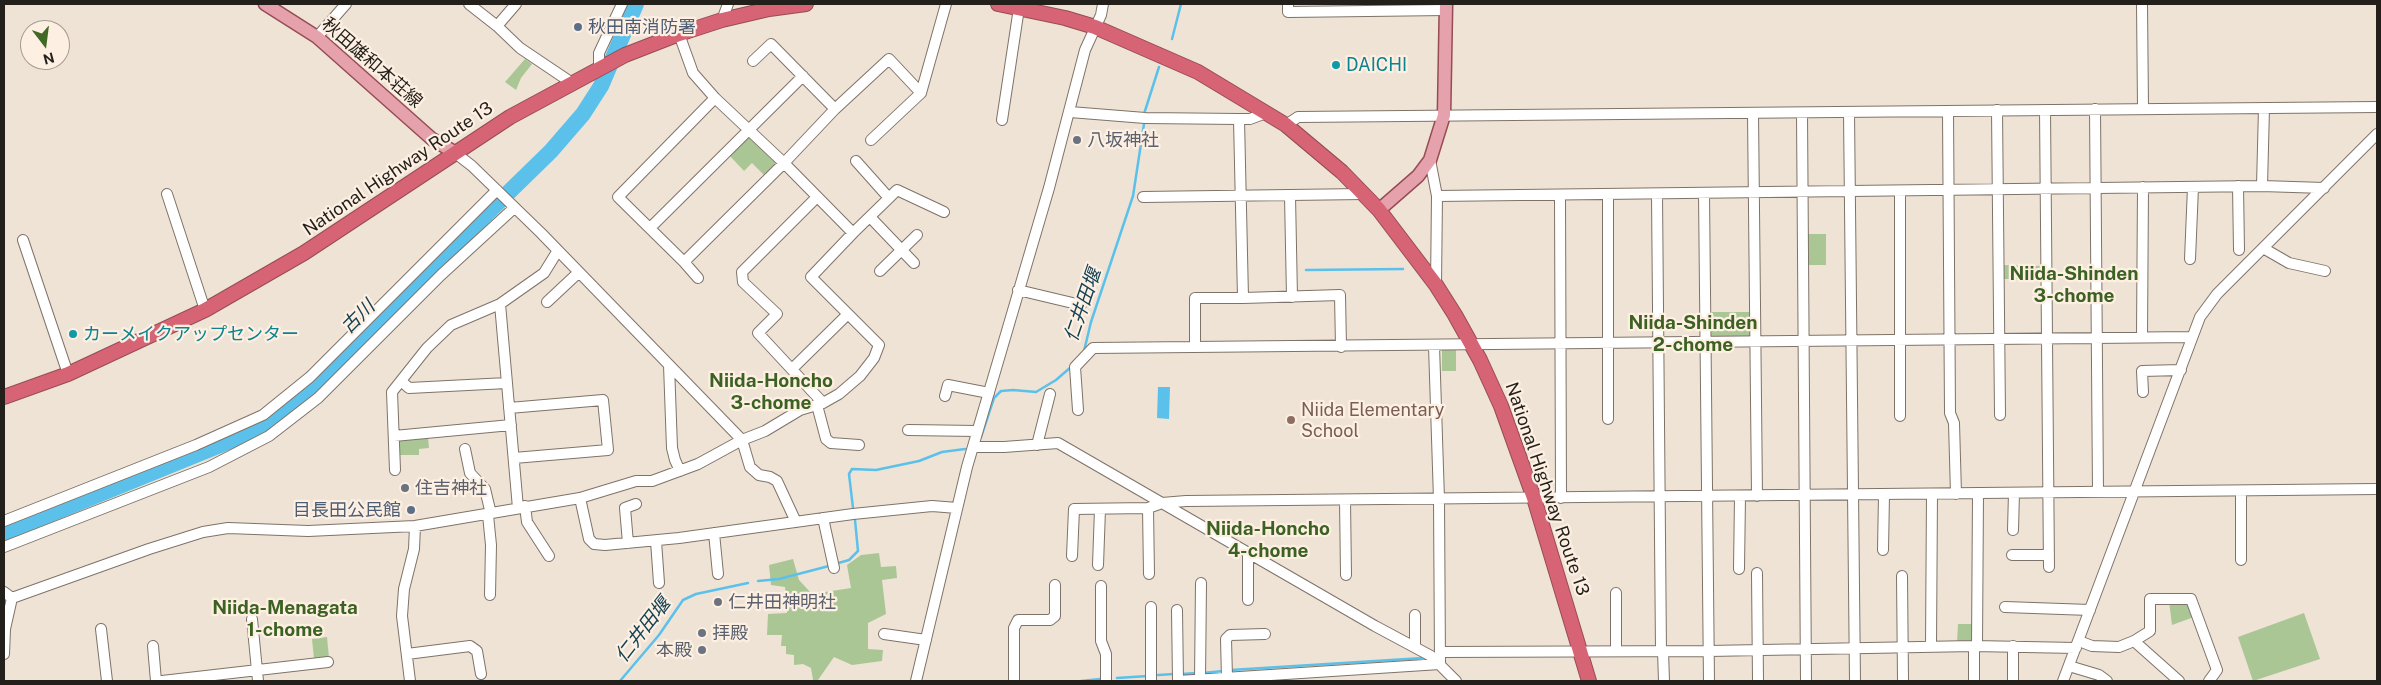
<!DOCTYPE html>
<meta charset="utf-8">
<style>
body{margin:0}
#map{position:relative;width:2381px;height:685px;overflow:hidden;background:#efe3d6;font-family:"Public Sans",sans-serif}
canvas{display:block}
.frame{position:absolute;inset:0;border:5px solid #231f1a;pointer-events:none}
.north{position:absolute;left:20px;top:20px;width:50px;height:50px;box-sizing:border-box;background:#fdf0e3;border:1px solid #a69c93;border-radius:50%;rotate:165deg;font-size:14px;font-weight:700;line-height:20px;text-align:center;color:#231f1a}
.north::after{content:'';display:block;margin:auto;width:18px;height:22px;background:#416925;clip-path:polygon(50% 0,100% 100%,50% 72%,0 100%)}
</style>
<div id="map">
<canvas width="2381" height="685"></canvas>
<div class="frame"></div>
<div class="north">N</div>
</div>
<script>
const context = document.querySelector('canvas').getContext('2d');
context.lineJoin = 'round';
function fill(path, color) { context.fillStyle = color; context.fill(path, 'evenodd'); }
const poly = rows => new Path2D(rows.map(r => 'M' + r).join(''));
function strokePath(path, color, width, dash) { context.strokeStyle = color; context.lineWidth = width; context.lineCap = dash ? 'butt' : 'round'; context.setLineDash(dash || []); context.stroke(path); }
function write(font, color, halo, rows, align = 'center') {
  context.font = font + ' "Public Sans","Noto Sans JP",sans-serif'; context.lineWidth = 4.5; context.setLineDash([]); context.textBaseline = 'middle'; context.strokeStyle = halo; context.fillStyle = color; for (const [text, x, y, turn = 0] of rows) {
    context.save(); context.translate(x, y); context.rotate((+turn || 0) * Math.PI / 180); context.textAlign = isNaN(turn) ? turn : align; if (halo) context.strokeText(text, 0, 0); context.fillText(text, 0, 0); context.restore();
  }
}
fill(poly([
 [525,59,532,64,521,78,516,90,505,82],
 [750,134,778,162,764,175,752,163,744,171,729,155],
 [1806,234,1826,234,1826,265,1807,265],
 [2004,265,2042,266,2042,279,2004,279],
 [1712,312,1753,312,1753,336,1711,336],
 [1442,350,1456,350,1456,371,1442,371],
 [401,437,428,437,429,448,419,449,419,455,398,455,398,443],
 [879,553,881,567,896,566,897,578,882,580,886,614,868,623,868,649,883,650,882,661,852,665,834,657,818,680,813,680,811,668,803,664,794,665,794,655,786,654,786,646,781,646,782,635,767,635,768,614,787,613,785,587,771,585,769,565,793,559,799,580,812,594,851,588,847,565,861,555],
 [2169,601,2186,601,2194,617,2172,625],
 [2304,613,2320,659,2253,681,2238,637],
 [1958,624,1975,624,1975,638,1970,643,1957,642],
 [327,637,329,658,314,659,312,639]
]), '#aac695');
fill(poly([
 [1158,387,1170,387,1169,419,1157,418]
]), '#5bc1eb');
strokePath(poly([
 [1172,39,1181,4],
 [1144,114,1159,67],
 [1306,270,1403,269],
 [1084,351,1091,322,1133,196,1144,124],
 [981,437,994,398,1001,391,1013,390,1036,392,1056,380,1071,367],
 [853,508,849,474,852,469,876,470,919,461,942,452,965,449],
 [835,564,849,560,858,551,855,520],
 [758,581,779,579,829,566],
 [1231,670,1423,658],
 [1203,673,1223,671],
 [1182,674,1196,673],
 [1158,675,1174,674],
 [1117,678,1148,676],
 [620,681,659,635,683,600,696,594,748,583],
 [1081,681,1100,679]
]), '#5bc1eb', 2.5);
strokePath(poly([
 [4,533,247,434,279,415,339,364,428,271,551,151,583,114,601,86,636,4]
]), '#5bc1eb', 16);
const minor = poly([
 [469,4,497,26,520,48,572,83],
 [1288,4,1288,12,1446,10],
 [2142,4,2143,108],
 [722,20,728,4],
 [497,26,516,4],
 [679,34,693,73,715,98],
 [317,37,346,4],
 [753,61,771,44,835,109],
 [599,68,599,53,622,4],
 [715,98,784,163,684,262,618,197,715,98],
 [2095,109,2098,492],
 [1997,110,2000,415],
 [2045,110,2049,567],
 [1948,111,1950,413,1954,423,1956,494],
 [1070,112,1145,118,1239,119,1250,119,1266,113],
 [1849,112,1855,681],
 [1753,113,1757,496],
 [1802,113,1806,681],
 [1002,120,1019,8],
 [1286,125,1298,117,2377,107],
 [871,140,921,93],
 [454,152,472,166,541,233,742,440,750,467,759,475,770,477,777,481,796,522],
 [1430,160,1437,196,1436,285],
 [856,161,889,198,853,233,784,163,835,109,889,59,921,93,946,4],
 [2238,186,2239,250],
 [2262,186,2264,108],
 [1900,191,1900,416],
 [1704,193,1709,681],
 [167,194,205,310],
 [1608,194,1608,419],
 [1657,194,1661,651],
 [1560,195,1561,498],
 [1290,196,1292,297],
 [1437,196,2262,186,2324,188],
 [817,197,742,272,743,282,777,314,758,333,823,403],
 [1143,197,1363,194],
 [889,198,897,190,944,212],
 [870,217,914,263],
 [650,228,803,76],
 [23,240,68,374],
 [2263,248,2289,263,2325,271],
 [2190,259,2193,187],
 [684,262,698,278],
 [880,271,917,235],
 [1018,290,1081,305],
 [1243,298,1340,295,1341,347],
 [547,302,578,273],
 [500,304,518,508],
 [2142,337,2143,187],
 [1195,347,1195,298,1243,298,1239,119],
 [669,365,672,448,675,460,680,471],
 [792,369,848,314],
 [401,381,409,388,507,383],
 [2143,392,2142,371,2181,370],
 [945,396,948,385,989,393],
 [817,405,826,439,831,443,859,445],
 [509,408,603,400,608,450,514,458],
 [1078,410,1075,367,1093,348,2192,337],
 [908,430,977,431],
 [394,436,511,425],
 [1037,445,1050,394],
 [973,447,1004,447,1058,443,1375,626,1431,656,1456,681],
 [465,449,470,473,485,489,491,514],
 [395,470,392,392,427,348,451,325,500,304,544,273,557,252],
 [2241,491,2241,560],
 [580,498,636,481,652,481,698,464,742,440,765,431,800,410,823,403,839,394,860,376,874,358,879,345,811,277,853,233],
 [1345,500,1346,575],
 [525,506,527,522,549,556],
 [1148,508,1149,574],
 [488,515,491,545,490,595],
 [823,518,834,568],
 [4,521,196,445,263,415,310,377,497,190],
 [2013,530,2014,493],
 [714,533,718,574],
 [656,541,659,583],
 [628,543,625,508,636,504],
 [4,547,209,467,269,436,318,398,441,275,514,208],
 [1883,550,1884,495],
 [2012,555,2049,555],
 [1072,556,1074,509,1148,508,1162,503,1186,501,2377,489],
 [1098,565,1100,509],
 [1739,569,1740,496],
 [1757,573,1758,681],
 [1902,576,1903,681],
 [1101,586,1101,641,1106,654,1106,681],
 [4,592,12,598],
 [12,598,149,549,203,532,228,528,308,531,415,526,580,498,589,539,594,544,605,545,679,538,853,514,932,506,957,508],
 [1248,600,1248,553],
 [1151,607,1151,681],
 [2005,607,2090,610],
 [1177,610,1178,681],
 [1415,615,1415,647],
 [252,619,258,681],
 [101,629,107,681],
 [884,634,926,640],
 [2079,641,2092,646,2119,647,2134,641,2179,681],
 [2134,641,2150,631,2150,599,2191,599,2217,670,2209,681],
 [153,646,156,681],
 [1931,646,1932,494],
 [1974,646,1974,681],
 [1977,646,1978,494],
 [2013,646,2013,681],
 [1616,651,1616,593],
 [1663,651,1664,681],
 [1442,652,1709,651,1974,646,2076,648],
 [4,654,5,629,12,598],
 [407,654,470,646,477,651,481,674],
 [2069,666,2099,675,2107,681],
 [1227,678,1226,639,1230,635,1265,634],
 [1200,680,1201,583],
 [162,681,328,662],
 [410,681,402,616,404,589,414,549,415,526],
 [916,681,967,467,1049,188,1085,50,1101,15,1103,4],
 [1014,681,1014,628,1018,620,1050,620,1055,616,1055,585],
 [1178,681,1440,664,1439,499,1434,346],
 [2063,681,2200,317,2217,294,2377,134]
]);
const major = poly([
 [265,4,317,37,432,139,454,152],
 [1379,210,1418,176,1430,160,1444,115,1446,4]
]);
const highway = poly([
 [998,4,1065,18,1095,27,1198,72,1286,125,1342,172,1379,210,1436,285,1455,315,1480,360,1501,406,1534,498,1589,681],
 [4,397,68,374,205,310,304,253,510,117,625,55,679,34,722,20,769,9,806,4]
]);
strokePath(minor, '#7f7369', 12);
strokePath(major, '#974c55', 15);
strokePath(highway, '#974c55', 16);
strokePath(minor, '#fff', 10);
strokePath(major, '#e6a2ac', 12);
strokePath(highway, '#d66475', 14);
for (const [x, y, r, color] of [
 [578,27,5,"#5c6f8a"],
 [1336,65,5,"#0f9aa8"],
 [1077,140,5,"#6b7280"],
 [73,334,5,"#0f9aa8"],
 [1291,420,5,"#8d6e63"],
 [405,488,5,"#6b7280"],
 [411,510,5,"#5c6f8a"],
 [718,602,5,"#6b7280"],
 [702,633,5,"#6b7280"],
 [702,650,5,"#6b7280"]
]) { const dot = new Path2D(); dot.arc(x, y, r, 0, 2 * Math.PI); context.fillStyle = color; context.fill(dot); strokePath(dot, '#fdf0e3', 2); }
write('18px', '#4e5e75', '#fdf0e3', [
 ["秋田南消防署",588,27],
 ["目長田公民館",401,510,"right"]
], 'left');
write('18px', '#231f1a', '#fdf0e3', [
 ["秋田雄和本荘線",372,63,41],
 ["National Highway Route 13",398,169,-34],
 ["National Highway Route 13",1547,489,71]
]);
write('18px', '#0d838f', '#fdf0e3', [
 ["DAICHI",1346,65],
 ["カーメイクアップセンター",83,334]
], 'left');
write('18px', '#5b616d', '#fdf0e3', [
 ["八坂神社",1087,140],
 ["住吉神社",415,488],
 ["仁井田神明社",728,602],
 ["拝殿",712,633],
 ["本殿",692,650,"right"]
], 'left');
write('18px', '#785e54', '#fdf0e3', [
 ["Niida Elementary",1301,410],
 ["School",1301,431]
], 'left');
write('bold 19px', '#3c6122', '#fdf0e3', [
 ["Niida-Shinden",2074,274],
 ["3-chome",2074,296],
 ["Niida-Shinden",1693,323],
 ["2-chome",1693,345],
 ["Niida-Honcho",771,381],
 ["3-chome",771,403],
 ["Niida-Honcho",1268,529],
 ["4-chome",1268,551],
 ["Niida-Menagata",285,608],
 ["1-chome",285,630]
]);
write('italic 19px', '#144153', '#fdf0e3', [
 ["仁井田堰",1083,305,-71],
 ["古川",358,317,-45],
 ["仁井田堰",643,630,-52]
]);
</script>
